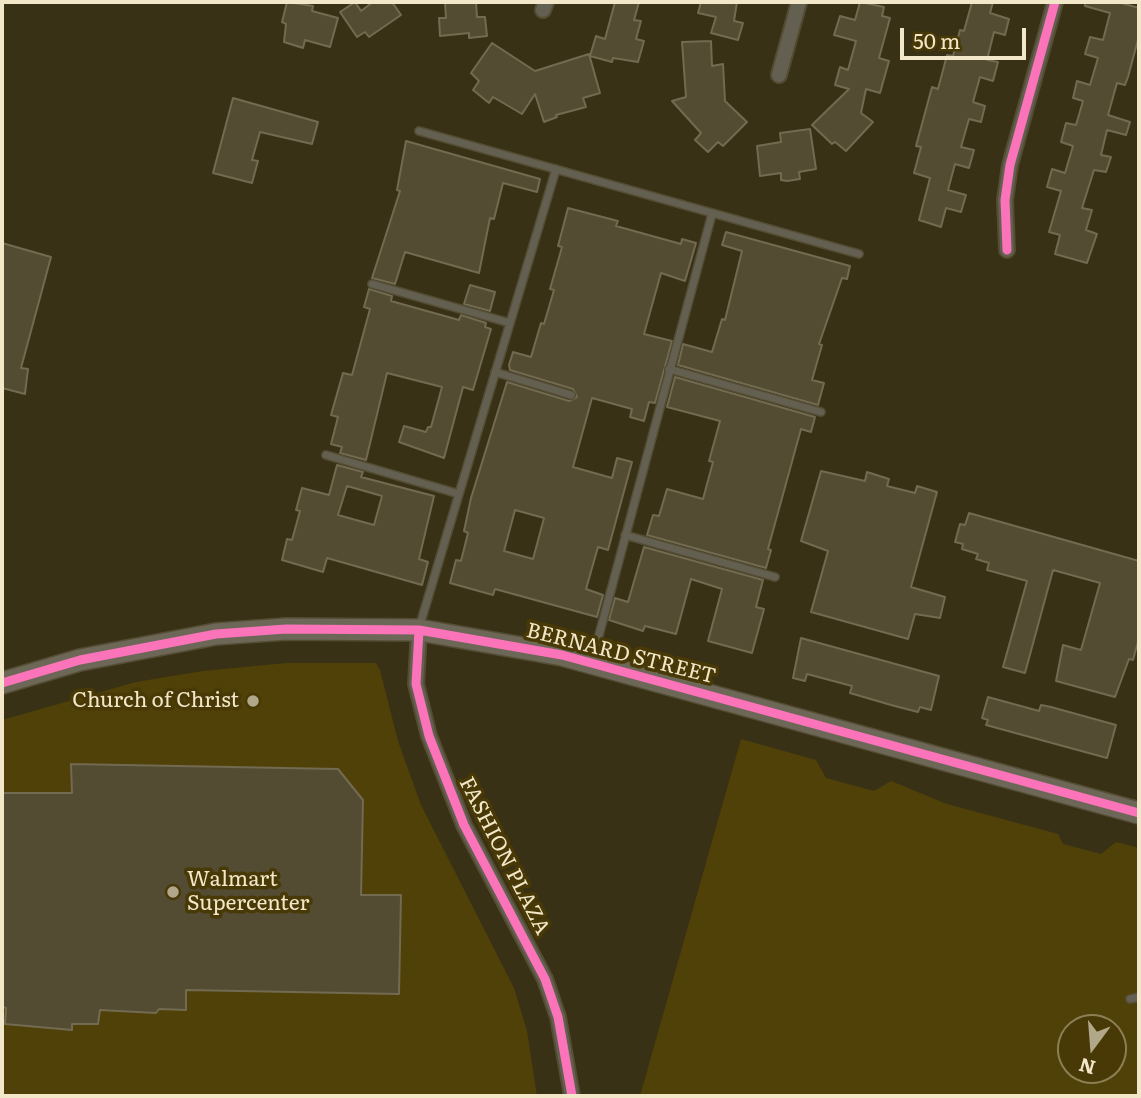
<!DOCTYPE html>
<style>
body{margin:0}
#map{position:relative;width:1141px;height:1098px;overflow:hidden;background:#393115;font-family:Literata,serif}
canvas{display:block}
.frame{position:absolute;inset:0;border:4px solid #f2e8c9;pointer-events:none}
.north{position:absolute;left:1057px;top:1014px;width:70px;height:70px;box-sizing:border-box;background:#483906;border:2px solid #8c7f54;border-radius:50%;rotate:196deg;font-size:19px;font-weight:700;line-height:28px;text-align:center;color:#f2e8c9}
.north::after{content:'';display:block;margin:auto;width:24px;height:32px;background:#b1a88a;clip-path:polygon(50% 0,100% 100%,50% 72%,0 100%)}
.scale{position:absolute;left:900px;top:28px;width:126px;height:32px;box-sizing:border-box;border:4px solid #f2e8c9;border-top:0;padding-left:9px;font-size:21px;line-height:24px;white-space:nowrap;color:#f2e8c9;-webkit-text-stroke:5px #483906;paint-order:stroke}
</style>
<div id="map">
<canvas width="1141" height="1098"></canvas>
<div class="frame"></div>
<div class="north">N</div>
<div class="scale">50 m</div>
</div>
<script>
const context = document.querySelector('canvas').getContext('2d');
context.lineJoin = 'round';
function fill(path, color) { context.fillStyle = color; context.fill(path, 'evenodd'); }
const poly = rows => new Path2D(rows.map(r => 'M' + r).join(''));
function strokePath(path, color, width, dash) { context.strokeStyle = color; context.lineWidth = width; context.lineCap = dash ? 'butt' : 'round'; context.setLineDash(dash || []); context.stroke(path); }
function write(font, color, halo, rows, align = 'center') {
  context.font = font + ' Literata,serif'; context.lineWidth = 7; context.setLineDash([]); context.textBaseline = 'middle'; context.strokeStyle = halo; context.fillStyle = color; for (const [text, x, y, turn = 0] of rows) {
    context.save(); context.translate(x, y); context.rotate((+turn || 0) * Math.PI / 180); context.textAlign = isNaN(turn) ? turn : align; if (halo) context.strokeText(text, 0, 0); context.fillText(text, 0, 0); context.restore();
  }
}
fill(poly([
 [286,663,376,663,380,670,398,741,421,805,514,988,527,1031,537,1096,2,1096,2,720,136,682,203,671],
 [741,739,816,760,826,778,874,791,891,781,947,804,1058,834,1063,844,1101,854,1116,842,1139,848,1139,1096,640,1096],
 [1071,1028,1113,1028,1113,1070,1071,1070]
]), '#504108');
const building = poly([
 [287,2,313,6,312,11,338,18,330,47,305,40,303,48,284,42,286,24,282,22,287,2],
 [355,2,361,11,373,2,392,2,401,15,369,37,365,32,357,37,340,12,355,2],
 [445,2,476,2,477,17,485,17,487,36,469,38,469,33,440,36,439,18,446,18,445,2],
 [615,2,639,2,634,20,641,21,636,39,644,41,638,62,613,58,612,62,590,56,596,36,605,39,615,2],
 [701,2,737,2,734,21,743,23,738,40,711,33,716,17,698,13,701,2],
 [860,2,884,7,882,16,890,18,879,58,889,61,880,93,866,89,861,113,873,122,846,151,835,142,832,144,812,125,849,89,835,85,840,67,848,70,856,41,834,35,840,16,855,20,860,2],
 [972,2,993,2,990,13,1009,19,1005,35,994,32,987,60,998,62,993,81,980,77,973,102,985,106,981,122,969,119,961,147,974,150,969,168,955,164,948,190,966,195,961,212,946,208,941,227,919,220,930,178,914,173,921,147,916,146,932,87,938,89,947,55,953,56,960,30,964,31,972,2],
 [1085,2,1118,2,1139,8,1139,36,1128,77,1125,85,1117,83,1108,115,1130,122,1126,135,1107,130,1101,155,1111,157,1106,172,1094,170,1082,208,1092,210,1086,230,1097,234,1087,263,1055,254,1060,235,1049,232,1061,191,1047,187,1052,169,1065,173,1073,146,1061,142,1066,123,1076,125,1083,101,1073,98,1077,81,1090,85,1098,58,1085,54,1090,37,1103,40,1110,13,1085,6,1085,2],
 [711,41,712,66,723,64,725,101,747,122,723,146,718,142,708,152,695,140,701,133,672,101,686,97,682,42,711,41],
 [492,43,535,71,589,54,600,93,583,98,586,107,556,115,557,117,544,122,535,94,522,114,493,97,489,103,473,90,479,81,471,73,492,43],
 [233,98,318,122,312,144,260,132,252,160,258,161,252,183,213,173,233,98],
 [810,129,816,169,799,172,800,179,787,181,781,180,781,173,760,176,757,146,781,142,780,133,810,129],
 [406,141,540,179,537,192,503,183,494,219,490,218,479,273,405,252,395,284,372,278,400,191,397,190,406,141],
 [568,208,618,221,616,226,681,244,682,239,696,243,685,281,661,273,644,334,672,341,655,403,649,402,644,421,630,417,632,409,592,398,573,467,612,478,617,458,632,462,608,550,598,547,586,589,603,595,597,617,495,589,493,595,450,583,456,560,461,561,468,533,464,531,471,498,507,382,569,401,577,397,573,389,510,370,509,365,513,352,531,357,541,323,544,324,554,290,550,289,562,247,558,246,568,208],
 [515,510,544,518,533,559,504,551,515,510],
 [726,232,850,266,847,279,842,278,819,344,822,345,812,380,824,383,818,405,678,365,683,344,712,352,722,319,725,320,742,251,722,245,726,232],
 [2,243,51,257,21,368,28,369,25,394,2,388,2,243],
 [470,285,495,292,490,311,464,304,470,285],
 [369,289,392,296,391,301,459,320,461,315,486,323,485,327,491,329,473,390,463,387,444,458,399,442,404,426,426,432,428,427,431,427,442,387,387,373,366,460,340,453,342,447,331,444,338,417,331,415,343,373,352,375,370,309,364,307,369,289],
 [675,377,815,417,811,432,801,429,768,549,771,550,766,568,647,535,653,515,659,516,667,489,703,499,713,462,709,461,720,421,667,407,675,377],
 [337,465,363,472,361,477,434,496,419,559,428,562,422,585,327,558,323,572,282,560,287,539,292,540,300,511,296,510,302,488,329,495,337,465],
 [347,486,382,496,374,525,338,515,347,486],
 [821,471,865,481,867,472,889,479,887,486,915,493,917,486,937,492,911,587,945,597,940,618,915,614,908,639,811,612,828,551,801,541,821,471],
 [969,513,1139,561,1139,638,1133,660,1129,659,1115,697,1056,681,1063,645,1081,650,1100,583,1053,570,1025,673,1003,667,1027,581,987,570,989,563,976,559,978,554,962,549,963,544,955,542,960,524,965,525,969,513],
 [644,547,763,580,756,607,764,609,752,653,708,641,722,589,691,579,676,634,645,626,643,631,609,620,615,598,628,602,644,547],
 [801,638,939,676,931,710,920,707,918,712,891,705,850,693,852,686,807,674,805,681,793,678,801,638],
 [988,697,1039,711,1041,705,1051,707,1116,725,1107,758,986,725,988,720,982,718,988,697],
 [71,764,338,769,363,800,361,895,401,895,399,994,186,990,186,1010,159,1009,156,1013,100,1010,98,1024,72,1024,72,1030,5,1024,6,1008,2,1007,2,793,72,793,71,764]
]);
fill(building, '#534c33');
strokePath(building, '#726a51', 2);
const lane = poly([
 [419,131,859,254],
 [372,284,510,323],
 [669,369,821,412],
 [495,372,571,395],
 [326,455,459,494],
 [625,535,775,577],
 [419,628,556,169],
 [592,661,712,214],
 [1130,999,1139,997]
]);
const street = poly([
 [543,10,546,2],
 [779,75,799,2],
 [1007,250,1005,200,1010,165,1055,2],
 [419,630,416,684,429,736,464,825,545,979,558,1017,572,1096]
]);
const secondary = poly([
 [2,683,80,660,216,634,286,629,419,630,562,655,1139,813]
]);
strokePath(lane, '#544d34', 10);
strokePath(street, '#544d34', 18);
strokePath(secondary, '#544d34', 24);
strokePath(lane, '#646051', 7);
strokePath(street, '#646051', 14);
strokePath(secondary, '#6c6757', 21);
strokePath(poly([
 [1007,250,1005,200,1010,165,1055,2],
 [419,630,416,684,429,736,464,825,545,979,558,1017,572,1096],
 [2,683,80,660,216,634,286,629,419,630,562,655,1139,813]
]), '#fb73b8', 9);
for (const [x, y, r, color] of [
 [253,701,7,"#b1a88a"],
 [173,892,7,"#b1a88a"]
]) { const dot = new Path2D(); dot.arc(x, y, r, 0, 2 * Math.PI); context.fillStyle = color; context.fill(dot); strokePath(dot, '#483906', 2.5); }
write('21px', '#f2e8c9', '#483906', [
 ["BERNARD STREET",621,654,14],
 ["FASHION PLAZA",504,856,63]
]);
write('21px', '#f2e8c9', '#483906', [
 ["Church of Christ",239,701],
 ["Walmart",187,880,"left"],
 ["Supercenter",187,904,"left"]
], 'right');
</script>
